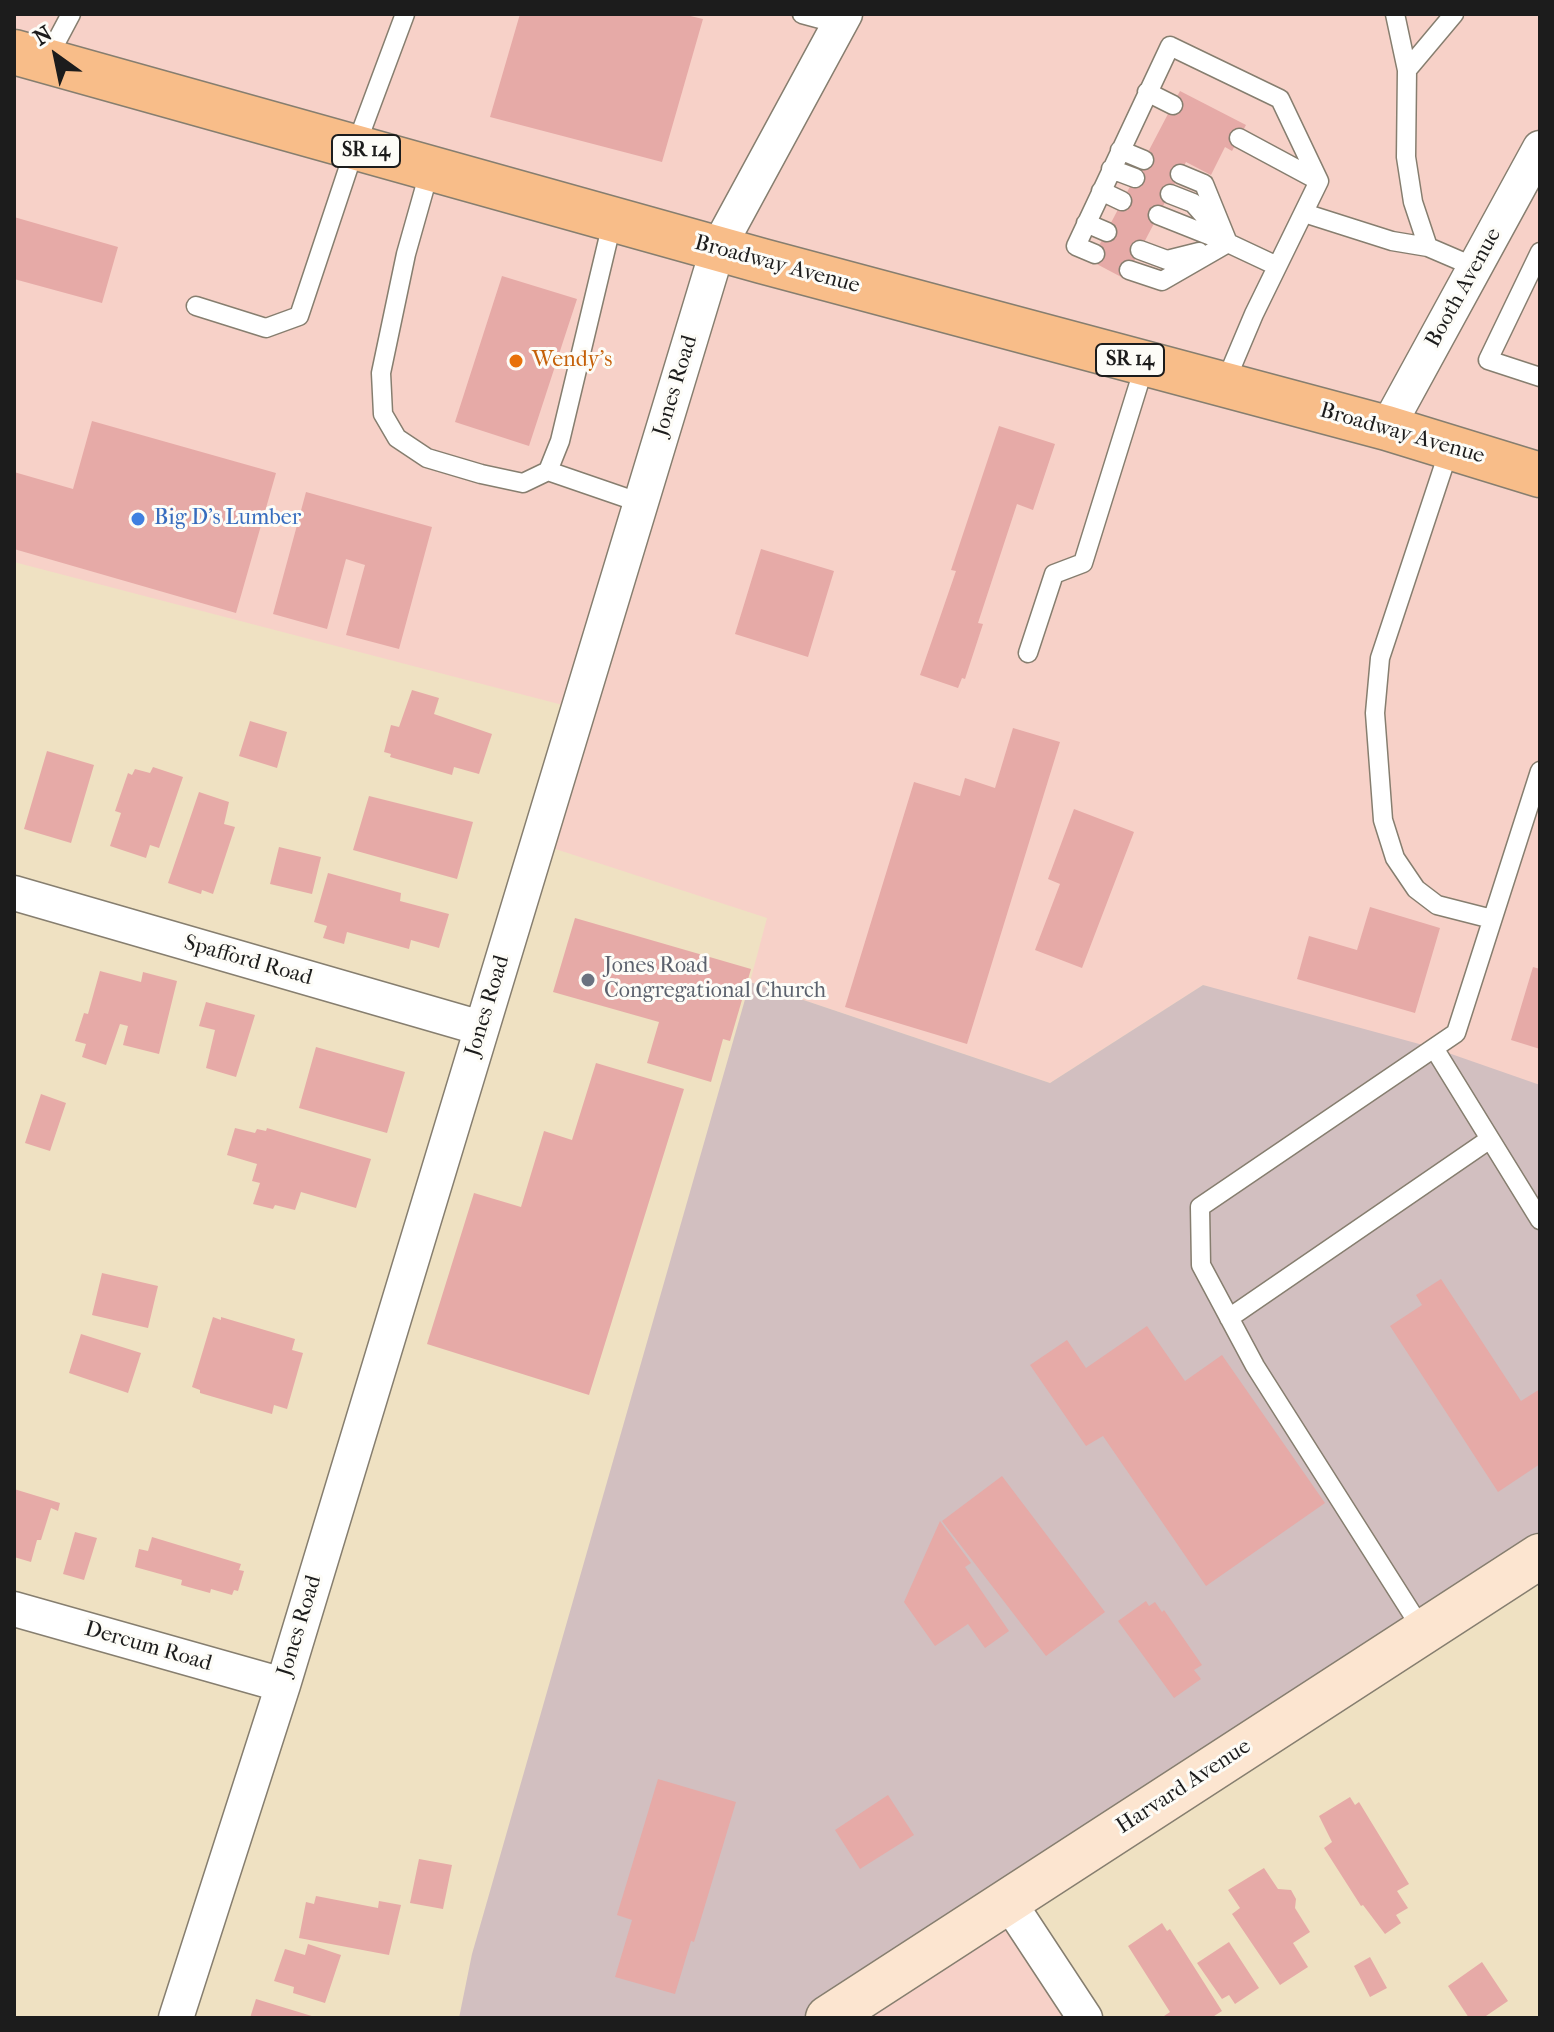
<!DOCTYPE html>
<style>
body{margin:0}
#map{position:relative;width:1554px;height:2032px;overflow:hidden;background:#efe1c2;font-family:"IM FELL French Canon",serif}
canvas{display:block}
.frame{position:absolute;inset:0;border:16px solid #1c1c1c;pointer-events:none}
.north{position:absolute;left:16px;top:16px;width:80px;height:80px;-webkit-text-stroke:6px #fdfcf7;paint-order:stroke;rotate:327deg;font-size:22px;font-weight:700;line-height:32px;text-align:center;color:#1c1c1c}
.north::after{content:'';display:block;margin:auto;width:28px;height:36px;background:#1c1c1c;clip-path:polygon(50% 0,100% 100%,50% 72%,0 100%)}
</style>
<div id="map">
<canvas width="1554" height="2032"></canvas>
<div class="frame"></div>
<div class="north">N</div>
</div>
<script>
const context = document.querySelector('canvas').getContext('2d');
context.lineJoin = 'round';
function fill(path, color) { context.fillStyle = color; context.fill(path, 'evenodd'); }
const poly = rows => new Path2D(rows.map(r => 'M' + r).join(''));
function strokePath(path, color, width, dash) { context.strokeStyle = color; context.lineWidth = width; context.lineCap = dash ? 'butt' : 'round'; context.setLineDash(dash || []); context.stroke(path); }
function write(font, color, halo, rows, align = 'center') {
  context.font = font + ' "IM FELL French Canon",serif'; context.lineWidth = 6; context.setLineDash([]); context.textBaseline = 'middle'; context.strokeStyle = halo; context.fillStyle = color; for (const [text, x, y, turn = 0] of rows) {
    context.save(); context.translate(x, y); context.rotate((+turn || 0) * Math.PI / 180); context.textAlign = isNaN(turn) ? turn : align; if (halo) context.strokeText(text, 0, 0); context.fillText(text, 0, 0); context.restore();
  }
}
fill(poly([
 [14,14,1540,14,1540,1093,1203,985,1050,1083,750,982,767,918,537,843,578,709,14,562],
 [1008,1901,1085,2018,828,2018]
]), '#f7d1c8');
fill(poly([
 [750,982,1050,1083,1203,985,1434,1048,1540,1085,1540,1556,828,2018,459,2018,472,1954]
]), '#d2bfc0');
fill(poly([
 [520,14,682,14,703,19,662,162,490,117],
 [1180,91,1246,125,1232,151,1225,147,1211,175,1186,162,1125,279,1091,261],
 [14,217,118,247,102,303,14,279],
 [502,276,577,299,529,446,455,422],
 [92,421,276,473,236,613,14,549,14,472,73,489],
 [999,426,1055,444,1033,510,1017,504,978,623,983,624,965,679,962,678,958,688,920,675,956,571,951,570],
 [306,492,432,527,399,649,346,635,365,565,346,559,327,629,273,614],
 [761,549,834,571,808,657,735,634],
 [412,690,439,698,434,714,492,734,479,774,454,767,452,775,390,757,391,754,384,752,391,725,399,727],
 [250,721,287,732,277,768,239,756],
 [1013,728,1060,742,967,1044,845,1007,914,782,960,796,965,778,995,788],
 [47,751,94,765,71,843,24,829],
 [153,767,183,777,159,848,150,845,146,858,110,846,121,813,115,811,128,773,132,775,135,769,150,773],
 [199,792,229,802,224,824,235,827,213,894,202,890,201,894,168,883],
 [369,796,473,822,457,879,353,850],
 [1074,809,1134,832,1082,968,1035,950,1060,884,1048,879],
 [279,847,321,857,312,894,270,884],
 [328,873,401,893,400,901,449,914,439,948,411,940,409,949,347,932,344,944,323,938,327,926,314,922],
 [1370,907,1440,928,1415,1013,1297,979,1309,936,1357,950],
 [575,918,751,969,730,1041,723,1039,711,1082,647,1063,659,1022,553,992],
 [1533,967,1540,969,1540,1049,1511,1040],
 [100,971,141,982,143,972,177,981,159,1054,123,1045,128,1026,120,1024,106,1065,82,1057,86,1044,75,1041,84,1013,88,1014],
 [206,1002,255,1015,236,1077,206,1068,215,1030,199,1026],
 [316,1047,405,1072,387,1133,299,1108],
 [596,1063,684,1089,589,1395,427,1344,474,1193,521,1207,544,1131,572,1140],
 [41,1094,66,1103,50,1151,25,1143],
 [235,1128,255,1133,257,1129,266,1131,267,1128,371,1159,356,1208,301,1192,295,1210,275,1205,273,1209,253,1204,260,1183,252,1181,257,1164,227,1155],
 [102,1273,158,1286,148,1328,92,1315],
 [1441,1279,1521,1401,1540,1389,1540,1464,1498,1492,1390,1326,1422,1305,1416,1295],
 [213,1317,221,1320,221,1317,295,1339,292,1350,303,1353,287,1409,274,1405,272,1414,200,1393,200,1390,192,1387],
 [1147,1326,1185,1381,1222,1355,1325,1503,1206,1586,1103,1436,1086,1446,1030,1365,1067,1340,1086,1368],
 [81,1334,141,1353,128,1393,69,1373],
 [1002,1476,1105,1612,1046,1656,942,1521],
 [14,1489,60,1503,58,1511,51,1508,41,1540,37,1540,31,1562,14,1557],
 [940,1521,971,1563,965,1567,1009,1631,985,1648,968,1624,935,1646,904,1602],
 [75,1532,97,1538,84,1580,63,1574],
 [152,1537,241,1564,239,1570,244,1571,238,1591,234,1590,232,1595,211,1589,210,1593,181,1585,182,1580,135,1567,139,1549,148,1551],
 [1146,1601,1149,1606,1155,1602,1162,1612,1164,1610,1202,1665,1194,1670,1201,1679,1174,1698,1118,1621],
 [658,1779,736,1802,694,1942,691,1941,675,1994,615,1977,632,1920,617,1915],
 [888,1795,914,1835,860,1869,835,1830],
 [1350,1797,1355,1805,1359,1802,1409,1884,1397,1891,1408,1908,1396,1915,1401,1923,1385,1934,1363,1905,1361,1906,1324,1848,1332,1842,1319,1816],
 [419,1859,452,1865,443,1909,410,1903],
 [1264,1868,1278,1889,1291,1890,1296,1899,1295,1908,1310,1932,1293,1943,1308,1967,1280,1985,1232,1914,1240,1908,1228,1890],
 [316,1896,378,1908,379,1901,401,1905,389,1955,299,1938,306,1902,314,1904],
 [1162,1923,1167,1931,1170,1929,1222,2011,1211,2018,1161,2018,1170,2012,1128,1946],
 [1229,1942,1259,1988,1235,2004,1229,1995,1222,1999,1197,1963],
 [308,1944,341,1955,325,2003,293,1993,294,1987,274,1981,285,1949,305,1955],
 [1370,1957,1387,1988,1370,1997,1354,1966],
 [1482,1962,1508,2001,1483,2018,1469,2018,1448,1986],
 [256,1999,315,2017,315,2018,250,2018]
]), '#e6aaa7');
const lane = poly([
 [802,14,839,24],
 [1395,14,1407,70,1406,157,1413,202,1428,247],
 [46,61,71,14],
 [1407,70,1454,14],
 [1147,92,1173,105],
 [1239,138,1319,181],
 [1120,150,1144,160],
 [430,169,406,254,381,373,383,414,397,438,427,458,481,474,523,483,548,471,560,441,613,219],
 [1111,169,1135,178],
 [1180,174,1204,184,1228,243],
 [1101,191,1122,201],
 [1170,194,1193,203,1216,229],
 [1304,213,1392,241,1428,247,1477,268],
 [1158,215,1226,242],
 [1086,223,1107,232],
 [1140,250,1167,260,1199,252],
 [1540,252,1488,360,1540,377],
 [1095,254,1076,246,1170,46,1280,99,1319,181,1254,314,1224,385],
 [1129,270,1162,281,1228,243,1277,266],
 [196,306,266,328,299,316,355,148,405,14],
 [1450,447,1380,658,1375,713,1383,820,1395,858,1416,889,1437,905,1492,919],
 [548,471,641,503],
 [1028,653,1054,574,1083,563,1145,364],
 [1434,1048,1540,1220],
 [1229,1318,1490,1139],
 [1423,1631,1255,1366,1201,1265,1200,1207,1456,1033,1540,771]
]);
const street = poly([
 [1387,428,1540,148],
 [14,893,481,1028],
 [14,1609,283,1685],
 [1008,1901,1085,2018],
 [176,2018,283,1685,718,248,845,14]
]);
const secondary = poly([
 [828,2018,1540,1556]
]);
const primary = poly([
 [14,52,762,261,1387,428,1540,475]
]);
strokePath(lane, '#867e6f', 21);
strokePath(street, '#867e6f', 37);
strokePath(secondary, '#867e6f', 47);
strokePath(primary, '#867e6f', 47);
strokePath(lane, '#fff', 18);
strokePath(street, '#fff', 34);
strokePath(secondary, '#fce5d0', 44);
strokePath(primary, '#f8bd89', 44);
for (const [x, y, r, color] of [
 [516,361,8,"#e8710a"],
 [138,519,8,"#3f7fe0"],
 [588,980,8,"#6b7280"]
]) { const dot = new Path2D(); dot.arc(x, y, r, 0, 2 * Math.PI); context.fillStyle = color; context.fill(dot); strokePath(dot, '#fdfcf7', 3); }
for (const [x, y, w] of [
 [366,151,68],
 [1130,360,68]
]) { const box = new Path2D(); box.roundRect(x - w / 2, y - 16, w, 32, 6); context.fillStyle = '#fdfcf7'; context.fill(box); strokePath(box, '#1c1c1c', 2); }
write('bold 20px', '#1c1c1c', null, [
 ["SR 14",366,151],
 ["SR 14",1130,360]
]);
write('22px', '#1c1c1c', '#fdfcf7', [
 ["Broadway Avenue",777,265,15],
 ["Booth Avenue",1464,288,-61],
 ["Jones Road",676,386,-73],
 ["Broadway Avenue",1402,434,16],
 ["Spafford Road",248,961,16],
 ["Jones Road",488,1006,-73],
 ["Jones Road",300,1626,-73],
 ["Dercum Road",148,1647,16],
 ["Harvard Avenue",1184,1787,-33]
]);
write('22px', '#c56008', '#fdfcf7', [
 ["Wendy's",532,361]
], 'left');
write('22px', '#366cbe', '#fdfcf7', [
 ["Big D's Lumber",154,519]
], 'left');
write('22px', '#5b616d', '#fdfcf7', [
 ["Jones Road",604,967],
 ["Congregational Church",604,992]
], 'left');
</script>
